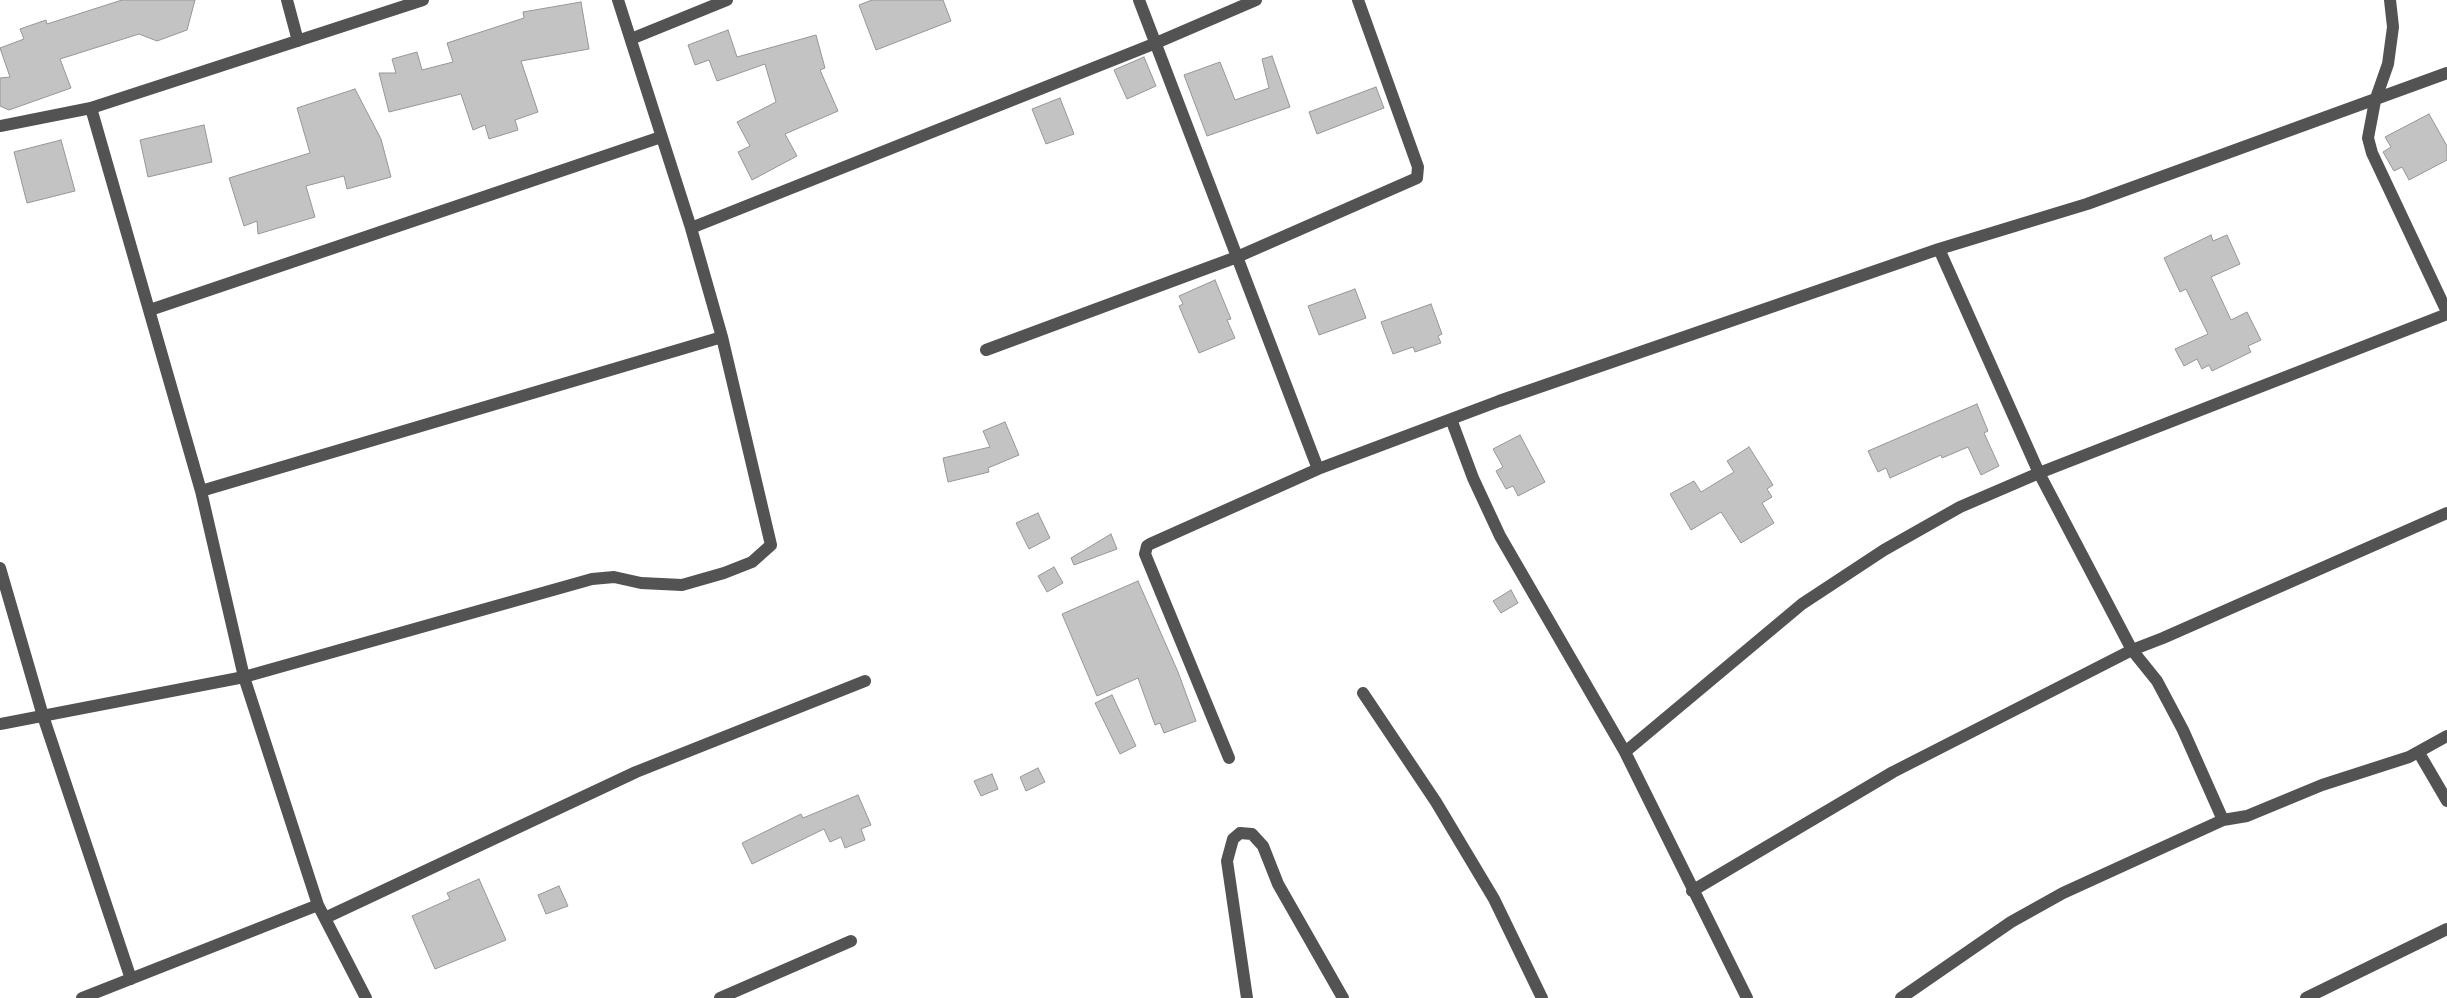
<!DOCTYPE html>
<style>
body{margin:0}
canvas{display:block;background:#fff}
</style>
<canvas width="2447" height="998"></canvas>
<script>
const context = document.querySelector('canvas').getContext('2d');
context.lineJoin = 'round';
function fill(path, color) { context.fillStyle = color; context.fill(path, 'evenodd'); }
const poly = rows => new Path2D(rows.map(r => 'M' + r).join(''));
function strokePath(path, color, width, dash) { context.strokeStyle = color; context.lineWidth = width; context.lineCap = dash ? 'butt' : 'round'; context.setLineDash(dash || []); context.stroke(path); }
const building = poly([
 [122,0,195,0,187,30,157,41,139,34,60,59,71,88,9,110,0,106,0,78,10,77,0,48,24,39,20,29,46,20,47,24,122,0],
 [872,0,943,0,951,21,876,50,859,5,872,0],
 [581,2,589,49,521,61,538,112,515,120,518,130,489,139,485,125,473,130,461,94,389,112,379,73,396,73,392,59,417,52,422,70,453,62,447,43,524,18,523,12,581,2],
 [728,30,737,57,816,35,825,68,820,70,838,111,785,134,797,156,752,180,738,152,750,146,737,122,776,102,765,64,717,81,709,60,695,65,688,45,728,30],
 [1272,56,1290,107,1207,136,1184,75,1220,62,1235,100,1269,88,1262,59,1272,56],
 [1144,57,1156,86,1127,99,1114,70,1144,57],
 [1376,87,1384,108,1317,134,1309,112,1376,87],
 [355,89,381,139,391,177,347,189,344,176,306,186,315,217,258,234,257,221,244,226,229,178,310,153,297,108,355,89],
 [1060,98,1074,134,1046,144,1032,109,1060,98],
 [2429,114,2447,146,2447,160,2409,180,2402,167,2394,171,2383,152,2391,147,2385,137,2429,114],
 [204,125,212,162,148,177,140,140,204,125],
 [61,140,75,191,27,203,14,152,61,140],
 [2211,235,2213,241,2227,235,2240,264,2211,277,2231,320,2247,312,2261,340,2248,346,2251,352,2212,371,2209,365,2202,369,2197,359,2184,366,2175,349,2208,334,2186,289,2180,292,2164,258,2211,235],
 [1215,280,1231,319,1227,320,1235,338,1199,353,1179,306,1183,304,1179,296,1215,280],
 [1355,289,1366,318,1319,335,1308,306,1355,289],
 [1431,304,1442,334,1438,336,1441,343,1415,352,1413,347,1393,354,1381,322,1431,304],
 [1977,404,1988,431,1984,433,1999,466,1981,475,1968,447,1942,458,1941,455,1890,478,1886,468,1878,472,1868,451,1977,404],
 [1005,422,1019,455,988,468,989,472,948,482,943,458,990,447,983,431,1005,422],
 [1520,435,1545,482,1518,496,1513,486,1506,489,1496,471,1503,467,1493,449,1520,435],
 [1749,447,1773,485,1767,489,1772,497,1762,503,1774,523,1741,543,1721,512,1691,530,1670,494,1694,481,1701,492,1734,472,1727,461,1749,447],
 [1038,513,1050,538,1029,549,1016,523,1038,513],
 [1111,534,1117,549,1074,565,1071,558,1111,534],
 [1054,567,1063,583,1047,592,1038,576,1054,567],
 [1138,581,1178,672,1196,721,1164,733,1160,723,1155,725,1138,678,1097,696,1062,614,1138,581],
 [1511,590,1518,603,1501,613,1493,601,1511,590],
 [1112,695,1136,746,1120,754,1095,703,1112,695],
 [1038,768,1045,782,1026,791,1020,777,1038,768],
 [992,774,998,789,981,796,974,781,992,774],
 [858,795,871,825,861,829,865,840,845,848,841,837,830,842,824,829,752,864,742,843,801,814,803,818,858,795],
 [479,879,506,940,435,969,412,916,450,899,447,893,479,879],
 [559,886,568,906,546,914,538,895,559,886]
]);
fill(building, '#c3c3c3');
strokePath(building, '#979797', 1);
strokePath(poly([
 [287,0,298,41],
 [1139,0,1318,469],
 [2390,0,2393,27,2388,64,2375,101,2368,138,2372,153,2447,312],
 [631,39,727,0],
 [91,108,201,491,244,677,318,905,366,998],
 [0,126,91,108,423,0],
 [691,228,1156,43,1256,0],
 [1939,249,2039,473,2132,650,2157,681,2183,730,2223,820],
 [150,310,661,137],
 [986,350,1237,257,1417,178,1418,167,1358,0],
 [1451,419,1473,478,1500,536,1625,752,1747,998],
 [201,491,722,337],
 [0,568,43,716,131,979],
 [1363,693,1436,802,1494,899,1542,998],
 [0,724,244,677,592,579,614,577,641,583,682,585,724,573,752,562,771,545,722,337,691,228,618,0],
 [1625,752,1802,604,1884,550,1960,507,2039,473,2447,314],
 [2419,753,2447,801],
 [1229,758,1145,554,1147,546,1150,544,1318,469,1499,401,1939,249,2087,204,2447,73],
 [1692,891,1893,772,2132,650,2163,638,2447,513],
 [325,918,636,772,865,681],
 [82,998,318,905],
 [720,998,851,941],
 [1247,998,1227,861,1233,839,1240,833,1252,834,1263,846,1278,884,1343,998],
 [1901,998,2011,922,2063,893,2223,820,2247,816,2322,785,2409,757,2447,736],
 [2306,998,2447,929]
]), '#535353', 12);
</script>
